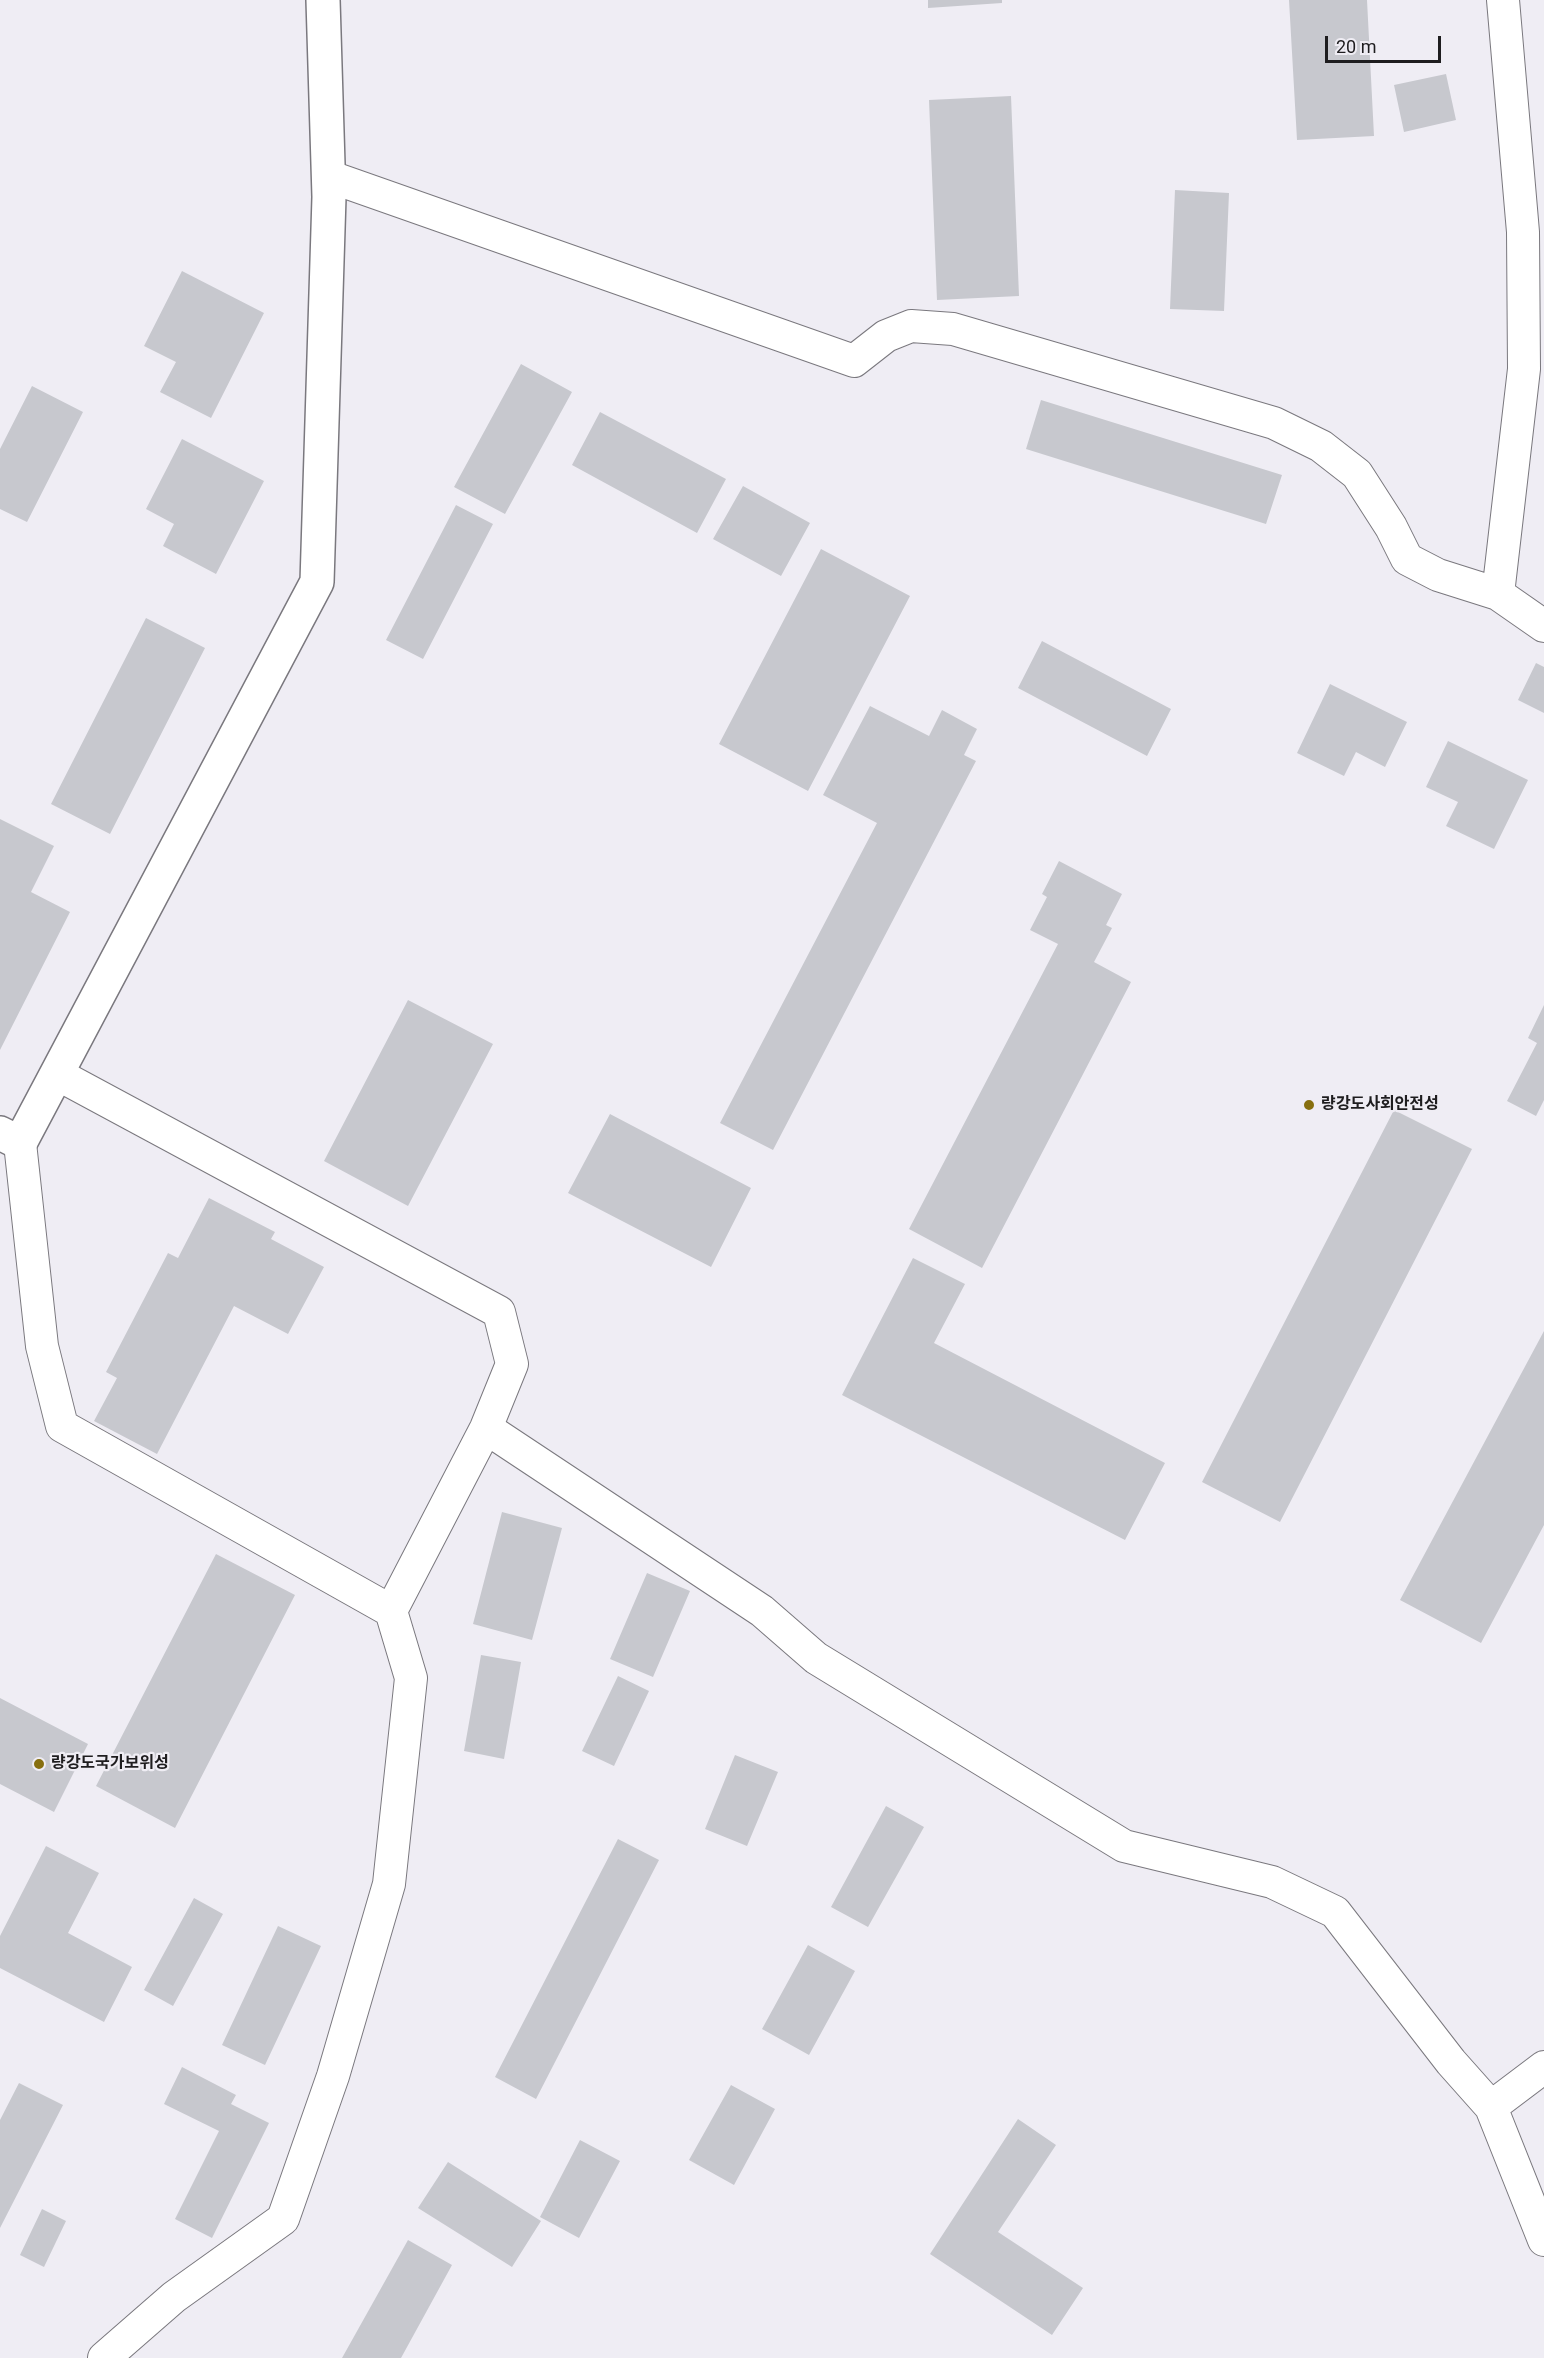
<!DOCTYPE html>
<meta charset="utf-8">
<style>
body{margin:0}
#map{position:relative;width:1544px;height:2358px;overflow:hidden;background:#efedf4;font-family:Roboto,sans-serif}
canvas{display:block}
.scale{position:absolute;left:1325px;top:36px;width:116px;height:27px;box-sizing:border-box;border:3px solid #1e1d1f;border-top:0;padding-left:8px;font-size:18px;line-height:21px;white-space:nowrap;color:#1e1d1f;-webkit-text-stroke:4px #efedf4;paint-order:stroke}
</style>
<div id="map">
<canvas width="1544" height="2358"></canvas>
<div class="scale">20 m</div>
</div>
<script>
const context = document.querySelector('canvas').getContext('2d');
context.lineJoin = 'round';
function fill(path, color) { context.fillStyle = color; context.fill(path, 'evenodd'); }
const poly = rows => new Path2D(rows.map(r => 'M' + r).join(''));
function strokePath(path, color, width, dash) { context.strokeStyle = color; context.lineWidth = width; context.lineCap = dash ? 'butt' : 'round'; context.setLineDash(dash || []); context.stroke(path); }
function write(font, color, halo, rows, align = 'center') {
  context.font = font + ' Roboto,"Noto Sans KR",sans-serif'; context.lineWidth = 4.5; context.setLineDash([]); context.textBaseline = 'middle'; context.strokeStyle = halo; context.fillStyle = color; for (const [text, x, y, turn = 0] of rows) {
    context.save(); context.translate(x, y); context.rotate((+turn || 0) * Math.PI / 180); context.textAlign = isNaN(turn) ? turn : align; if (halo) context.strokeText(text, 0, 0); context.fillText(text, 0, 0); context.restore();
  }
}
fill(poly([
 [928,0,1002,0,1002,3,928,8],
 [1289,0,1367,0,1374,136,1297,140],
 [1446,74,1456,120,1404,132,1394,85],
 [1011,96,1019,296,937,300,929,100],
 [1175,190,1229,193,1224,311,1170,309],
 [182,271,264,313,211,418,160,392,176,362,144,346],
 [521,364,572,392,505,514,454,487],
 [32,386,83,412,27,522,0,509,0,449],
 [1041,400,1282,475,1266,524,1026,449],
 [600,412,726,479,697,533,572,465],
 [182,439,264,481,216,574,163,546,174,524,146,509],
 [743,486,810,523,781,576,713,539],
 [456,505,493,524,423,659,386,640],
 [821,549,910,596,808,791,719,744],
 [146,618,205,648,110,834,51,804],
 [1042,641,1171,709,1147,756,1018,688],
 [1536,663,1544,667,1544,713,1518,700],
 [1330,684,1407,722,1385,767,1356,752,1344,776,1297,753],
 [870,706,929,736,942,710,977,729,964,755,976,761,773,1150,720,1123,877,823,823,795],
 [1448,741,1528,780,1494,849,1446,826,1458,802,1426,787],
 [0,819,54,846,31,892,70,912,0,1050],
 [1059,861,1122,894,1106,925,1112,928,1094,962,1131,982,982,1268,909,1229,1058,944,1030,930,1047,897,1042,894],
 [408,1000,493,1044,408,1206,324,1161],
 [1544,1005,1544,1100,1536,1116,1507,1101,1537,1043,1528,1038],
 [1394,1110,1472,1149,1280,1522,1202,1482],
 [610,1114,751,1188,711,1267,568,1193],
 [209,1198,275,1232,271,1239,324,1267,288,1334,234,1306,157,1454,94,1421,117,1378,106,1372,168,1253,178,1258],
 [913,1258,965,1284,934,1343,1165,1463,1125,1540,842,1395],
 [1544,1331,1544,1525,1481,1643,1400,1600],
 [502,1512,562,1528,532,1640,473,1624],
 [216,1554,295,1595,175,1828,96,1786],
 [647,1573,690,1591,653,1677,610,1659],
 [481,1655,521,1662,504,1759,464,1751],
 [618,1676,649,1691,614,1766,582,1751],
 [0,1698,88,1744,54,1812,0,1784],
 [735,1755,778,1772,747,1846,705,1829],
 [886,1806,924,1827,868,1927,831,1907],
 [618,1839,659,1860,536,2099,495,2077],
 [46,1846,99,1873,68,1933,132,1967,104,2022,0,1968,0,1936],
 [194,1898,223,1914,173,2006,144,1990],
 [278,1926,321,1946,265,2065,222,2045],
 [808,1945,855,1971,809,2055,762,2029],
 [182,2067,236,2095,231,2104,269,2123,212,2238,175,2219,219,2131,164,2104],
 [19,2083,63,2105,0,2228,0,2120],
 [731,2085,775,2109,734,2185,689,2160],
 [1018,2119,1056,2145,998,2232,1083,2288,1052,2335,930,2254],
 [580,2140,620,2161,579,2238,540,2217],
 [448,2162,541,2221,512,2267,418,2208],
 [42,2209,66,2221,44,2267,20,2255],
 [408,2240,452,2265,401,2358,342,2358]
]), '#c7c8ce');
const minor = poly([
 [1503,0,1523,232,1524,369,1498,594,1544,626],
 [328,176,854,361,886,336,911,326,953,329,1274,423,1321,446,1357,474,1391,527,1407,559,1438,575,1498,594],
 [57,1074,499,1312,512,1364,486,1428,391,1611],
 [20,1143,42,1346,62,1426,391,1611,411,1678,389,1884,333,2076,283,2219,174,2297,104,2358],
 [486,1428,762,1611,816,1658,1124,1846,1272,1882,1335,1912,1451,2062,1491,2107,1544,2240],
 [1491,2107,1544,2067]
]);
const secondary = poly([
 [0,1133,20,1143,317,582,329,197,323,0]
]);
strokePath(minor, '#7a787e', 34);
strokePath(secondary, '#7a787e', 36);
strokePath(minor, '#fff', 32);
strokePath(secondary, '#fff', 33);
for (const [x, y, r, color] of [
 [1309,1105,6,"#876f0f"],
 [39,1764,6,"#876f0f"]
]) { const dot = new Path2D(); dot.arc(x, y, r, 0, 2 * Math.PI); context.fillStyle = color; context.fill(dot); strokePath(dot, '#efedf4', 2); }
write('bold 16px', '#1e1d1f', '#efedf4', [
 ["량강도사회안전성",1321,1105],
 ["량강도국가보위성",51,1764]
], 'left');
</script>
